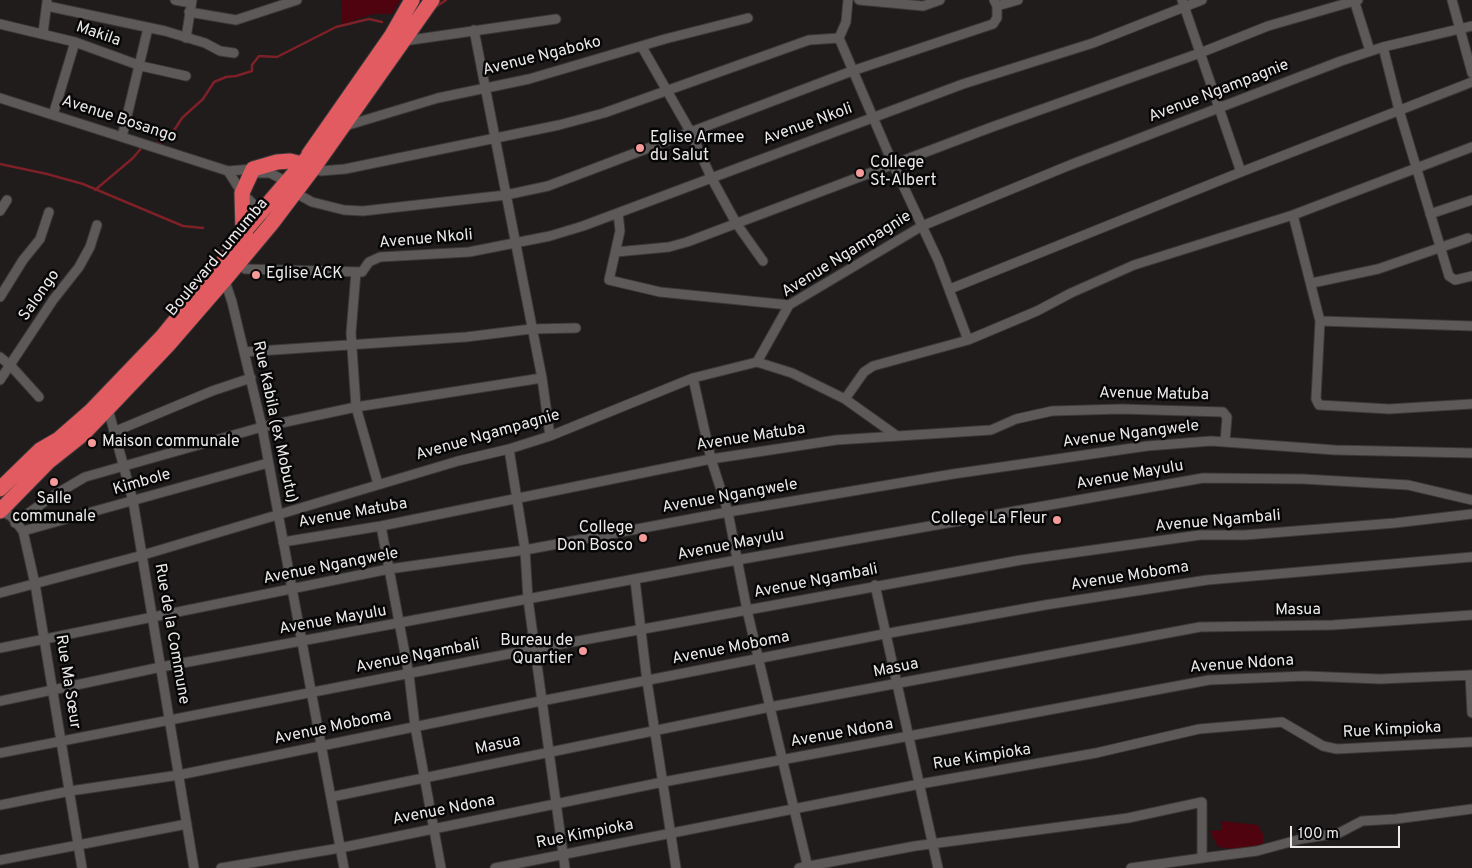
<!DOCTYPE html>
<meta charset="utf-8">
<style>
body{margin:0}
#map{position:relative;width:1472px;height:868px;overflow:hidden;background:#1f1c1b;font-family:Overpass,sans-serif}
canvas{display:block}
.scale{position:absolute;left:1290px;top:826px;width:110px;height:22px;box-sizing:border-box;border:2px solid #ebe9e9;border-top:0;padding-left:6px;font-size:15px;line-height:18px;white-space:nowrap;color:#ebe9e9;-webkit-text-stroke:4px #080707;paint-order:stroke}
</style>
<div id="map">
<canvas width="1472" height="868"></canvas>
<div class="scale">100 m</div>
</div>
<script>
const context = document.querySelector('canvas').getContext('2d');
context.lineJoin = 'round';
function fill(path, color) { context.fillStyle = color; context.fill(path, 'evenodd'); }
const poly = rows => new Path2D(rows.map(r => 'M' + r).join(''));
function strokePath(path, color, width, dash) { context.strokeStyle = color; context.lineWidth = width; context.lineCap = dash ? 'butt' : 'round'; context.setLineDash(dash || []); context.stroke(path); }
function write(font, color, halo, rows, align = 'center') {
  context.font = font + ' Overpass,sans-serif'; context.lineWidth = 5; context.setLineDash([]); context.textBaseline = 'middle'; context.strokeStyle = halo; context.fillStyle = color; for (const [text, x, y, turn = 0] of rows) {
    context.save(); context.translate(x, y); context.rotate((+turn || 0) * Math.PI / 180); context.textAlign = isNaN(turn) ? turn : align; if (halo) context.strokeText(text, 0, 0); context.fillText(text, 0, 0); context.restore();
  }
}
fill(poly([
 [341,0,400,0,392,14,374,14,342,24],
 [1221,821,1258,825,1263,834,1263,845,1242,850,1218,847,1210,831,1222,830]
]), '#4e030e');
strokePath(poly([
 [433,9,446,0],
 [153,144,160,143,166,134,175,129,182,118,203,99,214,82,226,77,236,76,252,71,252,65,259,56,277,57,336,27,369,19,382,22],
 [0,164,47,174,83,184,183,226,203,228],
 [95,190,133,158,143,146]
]), '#7d2027', 2.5);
const street = poly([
 [175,0,191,3],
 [859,0,923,6,940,0],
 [1182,0,1241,172],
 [1354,0,1370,51],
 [1452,0,1472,73],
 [47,6,165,31,205,43,220,51,234,53],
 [997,6,1018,0],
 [189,12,236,20,297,0],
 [0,24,75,42,141,66,186,76],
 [474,30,542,378,550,436],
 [43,33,47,2],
 [186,38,192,0],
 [839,38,893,164,938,260,968,340],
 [839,38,846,22,848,0],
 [404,41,556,19],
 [642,47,690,131,711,177,736,223,763,261],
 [1383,47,1399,110,1449,276,1455,280,1472,276],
 [0,98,228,171,253,169,259,173,270,173,287,182,301,196,312,202,344,210,363,211,506,195,548,186,852,71,993,24,997,18,997,6,994,0],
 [53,115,75,42],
 [345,126,438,98,529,79,665,39,748,18],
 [122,137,148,28],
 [309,168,321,171,345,169,559,125,604,113,809,40,839,38],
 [228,171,242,193,264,215],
 [0,211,7,200],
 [618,213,620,231,609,280,660,292,789,305],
 [1430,214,1472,200],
 [1293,215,1320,321,1316,399,1319,405,1389,409,1472,404],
 [616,252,669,247,687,242,992,127,1200,53,1268,26,1358,0],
 [245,269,362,272,369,262,380,257,469,252,550,236,583,226,963,84,1093,43,1202,0],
 [356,272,351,333,356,407,378,484],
 [226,279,226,284,232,302,262,427,344,868],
 [1312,283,1378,269,1468,238],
 [950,289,1241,172,1472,82],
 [0,297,23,260,40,239,49,212],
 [1320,321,1472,326],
 [244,352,466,337,531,329,576,328],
 [0,357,11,366,39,397],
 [757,362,792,373,845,399,897,436],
 [693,378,711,459,728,512,747,610,808,868],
 [0,380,53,300,79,267,90,247,97,225],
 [845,399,864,372,873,366,968,340,1037,311,1071,293,1134,265,1293,215,1472,147],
 [107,405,133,501,194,868],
 [116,431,212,391,251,378],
 [509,449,525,550,528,599,565,868],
 [1,511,11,516,23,531,35,584,82,868],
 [15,523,51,497,85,477,262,427,356,407,542,378],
 [381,526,409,675,415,726,441,868],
 [23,531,268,463],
 [283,542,381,526,711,459,836,440,991,430,1016,419,1052,411,1121,409,1223,412,1227,417,1225,442],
 [635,580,647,681,676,868],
 [875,585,938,868],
 [0,593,143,555,458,461,509,449,550,436,693,378,757,362,789,305,922,226,1070,165,1341,61,1383,47,1472,26],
 [0,648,389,569,525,550,728,512,953,474,1147,446,1211,441,1335,450,1472,453],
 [1470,675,1472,713],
 [0,701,161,667,737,560,1203,478,1303,479,1408,485,1472,500],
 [0,753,534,649,1021,560,1200,535,1245,535,1395,523,1472,514],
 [331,797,770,707,1200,627,1333,625,1472,615],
 [0,805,70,791,179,775,541,701,884,634,1045,605,1207,580,1472,557],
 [1202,858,1257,851,1301,839,1339,833,1362,821,1396,819,1472,809],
 [0,860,187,824],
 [221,868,340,848,663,782,1209,680,1305,676,1380,679,1472,675],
 [495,868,920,784,1096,753,1199,729,1282,722,1323,746,1337,749,1472,742],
 [799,868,915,846,1128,818,1202,802,1202,858,1131,868]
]);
const highway = poly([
 [246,236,243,233,242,193,253,169,277,162,290,161,302,164],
 [0,489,40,450,59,439,91,411,162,337,240,241,243,233,308,157,309,154,392,35,412,0],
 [0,511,48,462,82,435,109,407,168,345,226,278,272,223,312,170,432,0]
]);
strokePath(street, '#3b3838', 11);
strokePath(highway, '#3b3838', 17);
strokePath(street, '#5d5959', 9);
strokePath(highway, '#e15b60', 15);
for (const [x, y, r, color] of [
 [640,148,5,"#f59b99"],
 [860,173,5,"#f59b99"],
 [256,275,5,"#f59b99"],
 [92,443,5,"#f59b99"],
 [54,482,5,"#f59b99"],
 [1057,520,5,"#f59b99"],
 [643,538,5,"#f59b99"],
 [583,651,5,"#f59b99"]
]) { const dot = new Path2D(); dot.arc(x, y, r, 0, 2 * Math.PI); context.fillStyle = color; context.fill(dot); strokePath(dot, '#080707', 2); }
write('16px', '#ebe9e9', '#080707', [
 ["Makila",98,35,19],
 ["Avenue Ngaboko",542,57,-14],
 ["Avenue Ngampagnie",1219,92,-21],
 ["Avenue Bosango",119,120,18],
 ["Avenue Nkoli",808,125,-20],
 ["Avenue Nkoli",426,240,-5],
 ["Avenue Ngampagnie",847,255,-32],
 ["Boulevard Lumumba",218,258,-50],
 ["Salongo",40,296,-55],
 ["Avenue Matuba",1154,395,1],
 ["Rue Kabila (ex Mobutu)",274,422,78],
 ["Avenue Ngangwele",1131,435,-7],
 ["Avenue Ngampagnie",488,436,-16],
 ["Avenue Matuba",751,438,-9],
 ["Avenue Mayulu",1130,476,-10],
 ["Kimbole",142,483,-16],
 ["Avenue Ngangwele",730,497,-10],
 ["Avenue Matuba",353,514,-10],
 ["Avenue Ngambali",1218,522,-5],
 ["Avenue Mayulu",731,546,-11],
 ["Avenue Ngangwele",331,567,-11],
 ["Avenue Moboma",1130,577,-9],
 ["Avenue Ngambali",816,582,-11],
 ["Masua",1298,611,-1],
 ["Avenue Mayulu",333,621,-10],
 ["Rue de la Commune",171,634,80],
 ["Avenue Moboma",731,649,-11],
 ["Avenue Ngambali",418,657,-11],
 ["Avenue Ndona",1242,665,-4],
 ["Masua",896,669,-11],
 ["Rue Ma Sœur",67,682,81],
 ["Avenue Moboma",333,728,-12],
 ["Rue Kimpioka",1392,731,-3],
 ["Avenue Ndona",842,734,-10],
 ["Masua",498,746,-12],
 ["Rue Kimpioka",982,758,-9],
 ["Avenue Ndona",444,811,-11],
 ["Rue Kimpioka",585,835,-11]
]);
write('16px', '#ebe9e9', '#080707', [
 ["Eglise Armee",650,139],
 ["du Salut",650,157],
 ["College",870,164],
 ["St-Albert",870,182],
 ["Eglise ACK",266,275],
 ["Maison communale",102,443],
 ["Salle",54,500,"center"],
 ["communale",54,518,"center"],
 ["College La Fleur",1047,520,"right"],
 ["College",633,529,"right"],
 ["Don Bosco",633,547,"right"],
 ["Bureau de",573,642,"right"],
 ["Quartier",573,660,"right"]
], 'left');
</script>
